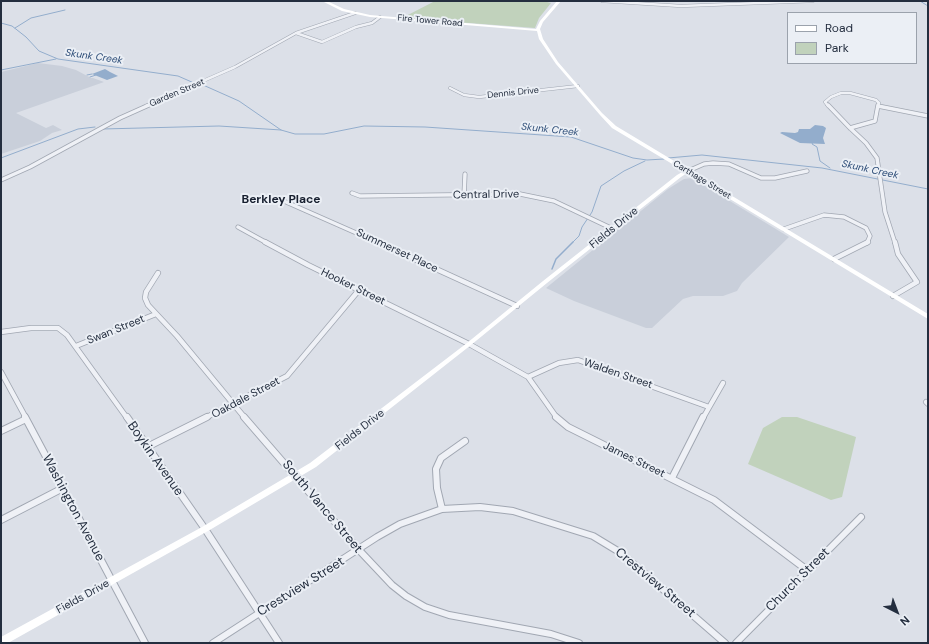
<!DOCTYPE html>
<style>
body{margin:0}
#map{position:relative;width:929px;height:644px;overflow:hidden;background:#dce0e8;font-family:"DM Sans",sans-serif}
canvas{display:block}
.frame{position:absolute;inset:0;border:2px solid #242e3f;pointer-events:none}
.legend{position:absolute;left:787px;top:12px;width:130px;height:52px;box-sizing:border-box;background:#ebeff5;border:1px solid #9ba2ac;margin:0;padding:5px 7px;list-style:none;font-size:12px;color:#242e3f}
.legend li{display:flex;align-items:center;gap:8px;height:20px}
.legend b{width:20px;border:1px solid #9ba2ac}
.north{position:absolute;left:877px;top:592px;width:40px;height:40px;-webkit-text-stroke:3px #ebeff5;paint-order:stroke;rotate:138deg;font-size:11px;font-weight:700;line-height:16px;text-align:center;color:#242e3f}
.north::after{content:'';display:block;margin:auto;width:14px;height:18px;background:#242e3f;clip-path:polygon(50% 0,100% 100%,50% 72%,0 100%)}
</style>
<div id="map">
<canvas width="929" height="644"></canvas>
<div class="frame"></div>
<ul class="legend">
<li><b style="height:5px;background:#fff"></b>Road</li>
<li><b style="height:11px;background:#c1d2bc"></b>Park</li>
</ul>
<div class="north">N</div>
</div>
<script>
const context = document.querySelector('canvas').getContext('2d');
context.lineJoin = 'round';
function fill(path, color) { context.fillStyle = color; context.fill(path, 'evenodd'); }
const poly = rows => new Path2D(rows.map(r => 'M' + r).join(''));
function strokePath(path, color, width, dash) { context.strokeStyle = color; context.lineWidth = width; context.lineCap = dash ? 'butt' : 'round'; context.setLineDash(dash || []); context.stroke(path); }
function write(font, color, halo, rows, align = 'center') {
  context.font = font + ' "DM Sans",sans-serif'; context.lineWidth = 4; context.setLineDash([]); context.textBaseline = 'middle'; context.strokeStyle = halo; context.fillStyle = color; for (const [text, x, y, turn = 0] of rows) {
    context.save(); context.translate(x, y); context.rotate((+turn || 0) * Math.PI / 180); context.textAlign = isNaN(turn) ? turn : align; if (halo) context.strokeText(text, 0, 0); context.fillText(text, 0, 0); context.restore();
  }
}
fill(poly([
 [38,63,62,66,76,70,91,78,93,78,104,82,16,113,46,128,53,125,62,130,52,133,40,141,1,154,1,72],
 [692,178,789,237,742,283,737,291,723,296,693,296,683,299,652,328,646,328,574,301,546,288,668,189,684,179]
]), '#c9cfda');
fill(poly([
 [435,1,543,1,551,3,539,18,535,28,402,18],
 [782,417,797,417,856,437,842,497,831,500,748,464,763,428]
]), '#c1d2bc');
fill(poly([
 [105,69,110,72,118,76,107,80,92,74],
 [815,125,823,126,826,128,823,138,825,144,800,143,780,133,782,132,795,133,798,132,799,129,810,129]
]), '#93adcc');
strokePath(poly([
 [920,1,928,6],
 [1,23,12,26,26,37,39,51,58,59,178,76,194,83],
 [15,28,31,18,65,10],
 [1,70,56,59],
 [87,75,92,74],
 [90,77,96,75],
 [203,85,239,101,281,130,295,134,324,134,364,126,425,127,571,137,633,158,647,160,664,159],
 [103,129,219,126,281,130],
 [813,142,812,144,817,147,820,161,830,168],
 [1,158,78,129,95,127],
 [668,158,702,155,822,168,928,189],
 [572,243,579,236,582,227,592,212,601,186,624,171,645,161]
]), '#93adcc', 1);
strokePath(poly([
 [552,269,556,259,573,242]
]), '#93adcc', 1.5);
const streetFar3 = poly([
 [602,1,681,6,813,1],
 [296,33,322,42,356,27,372,23,380,17],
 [450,88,464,95,479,97,578,86],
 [146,106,235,67,296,33,355,13],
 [828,106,825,102,831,97,841,93,850,93,876,100,879,103,878,106]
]);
const streetFar2 = poly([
 [828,105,850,128],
 [878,106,928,116],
 [850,128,866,143,877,158,885,212,895,243],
 [850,128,875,121,878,105],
 [688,171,704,164,713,163,729,164,761,178,775,178,807,171],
 [1,180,30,167,120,118,149,105],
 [352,193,360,196,520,194,554,201,613,229],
 [464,196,465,174],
 [277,198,379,243],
 [238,227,267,243],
 [784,229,824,215,844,217,866,228,870,236,867,243]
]);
const streetFar1 = poly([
 [265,242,308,265,469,344,528,377,557,418],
 [377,242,517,306],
 [834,259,868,242],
 [158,273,146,292,145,298,148,305,177,336,245,418],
 [893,296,917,282,898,254,895,242],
 [1,332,31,328,58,328,67,335,127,418],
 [76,346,156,314],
 [1,372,26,418],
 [528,377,559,363,578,360,709,407],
 [926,402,928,404],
 [205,418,287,376,359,290],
 [703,418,723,383]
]);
const street = poly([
 [25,417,145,643],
 [127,417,205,529,279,643],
 [244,417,359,550,392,585,406,596,425,607,449,615,551,634,579,643],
 [556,417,568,427,714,500,807,570],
 [1,431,26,419],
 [147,447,207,417],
 [672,478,703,417],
 [442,509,437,488,436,469,441,458,465,441],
 [1,520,63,488],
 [213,643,377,537,400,524,442,509,480,507,513,511,593,536,621,553,725,643],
 [736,643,861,517]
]);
strokePath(streetFar3, '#a1a7b2', 3.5);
strokePath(streetFar2, '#a1a7b2', 5);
strokePath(streetFar1, '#a1a7b2', 6);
strokePath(street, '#a1a7b2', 8);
strokePath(streetFar3, '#eff1f6', 2.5);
strokePath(streetFar2, '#eff1f6', 3.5);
strokePath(streetFar1, '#eff1f6', 4.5);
strokePath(street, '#eff1f6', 6);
fill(poly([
 [322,1,327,1,344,9,370,15,536,29,540,21,557,1,561,1,543,22,540,29,543,39,558,62,602,113,616,126,928,314,928,319,687,173,681,177,547,283,471,345,316,467,208,531,8,643,1,643,1,637,202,527,310,463,467,343,543,281,677,175,684,171,612,128,600,115,556,64,539,39,537,31,370,17,342,11,322,1]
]), '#fff');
write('9px', '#242e3f', '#ebeff5', [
 ["Fire Tower Road",430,21,5],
 ["Garden Street",177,93,-23],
 ["Dennis Drive",513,93,-6],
 ["Carthage Street",702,180,31]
]);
write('italic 10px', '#2b4b76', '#ebeff5', [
 ["Skunk Creek",94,57,8],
 ["Skunk Creek",550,130,6],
 ["Skunk Creek",870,170,12]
]);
write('11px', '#242e3f', '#ebeff5', [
 ["Central Drive",486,195,-1],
 ["Fields Drive",614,228,-39],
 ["Summerset Place",397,251,25],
 ["Hooker Street",353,287,26],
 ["Swan Street",116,330,-22],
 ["Walden Street",618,374,19],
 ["Oakdale Street",246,398,-28],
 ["Fields Drive",360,430,-38],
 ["James Street",634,460,26],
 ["Fields Drive",83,597,-29]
]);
write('bold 12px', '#171f2f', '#ebeff5', [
 ["Berkley Place",281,200]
]);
write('13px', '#242e3f', '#ebeff5', [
 ["Boykin Avenue",155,459,55],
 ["South Vance Street",322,507,50],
 ["Washington Avenue",73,508,62],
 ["Church Street",798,580,-45],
 ["Crestview Street",655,583,40],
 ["Crestview Street",301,587,-32]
]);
</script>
